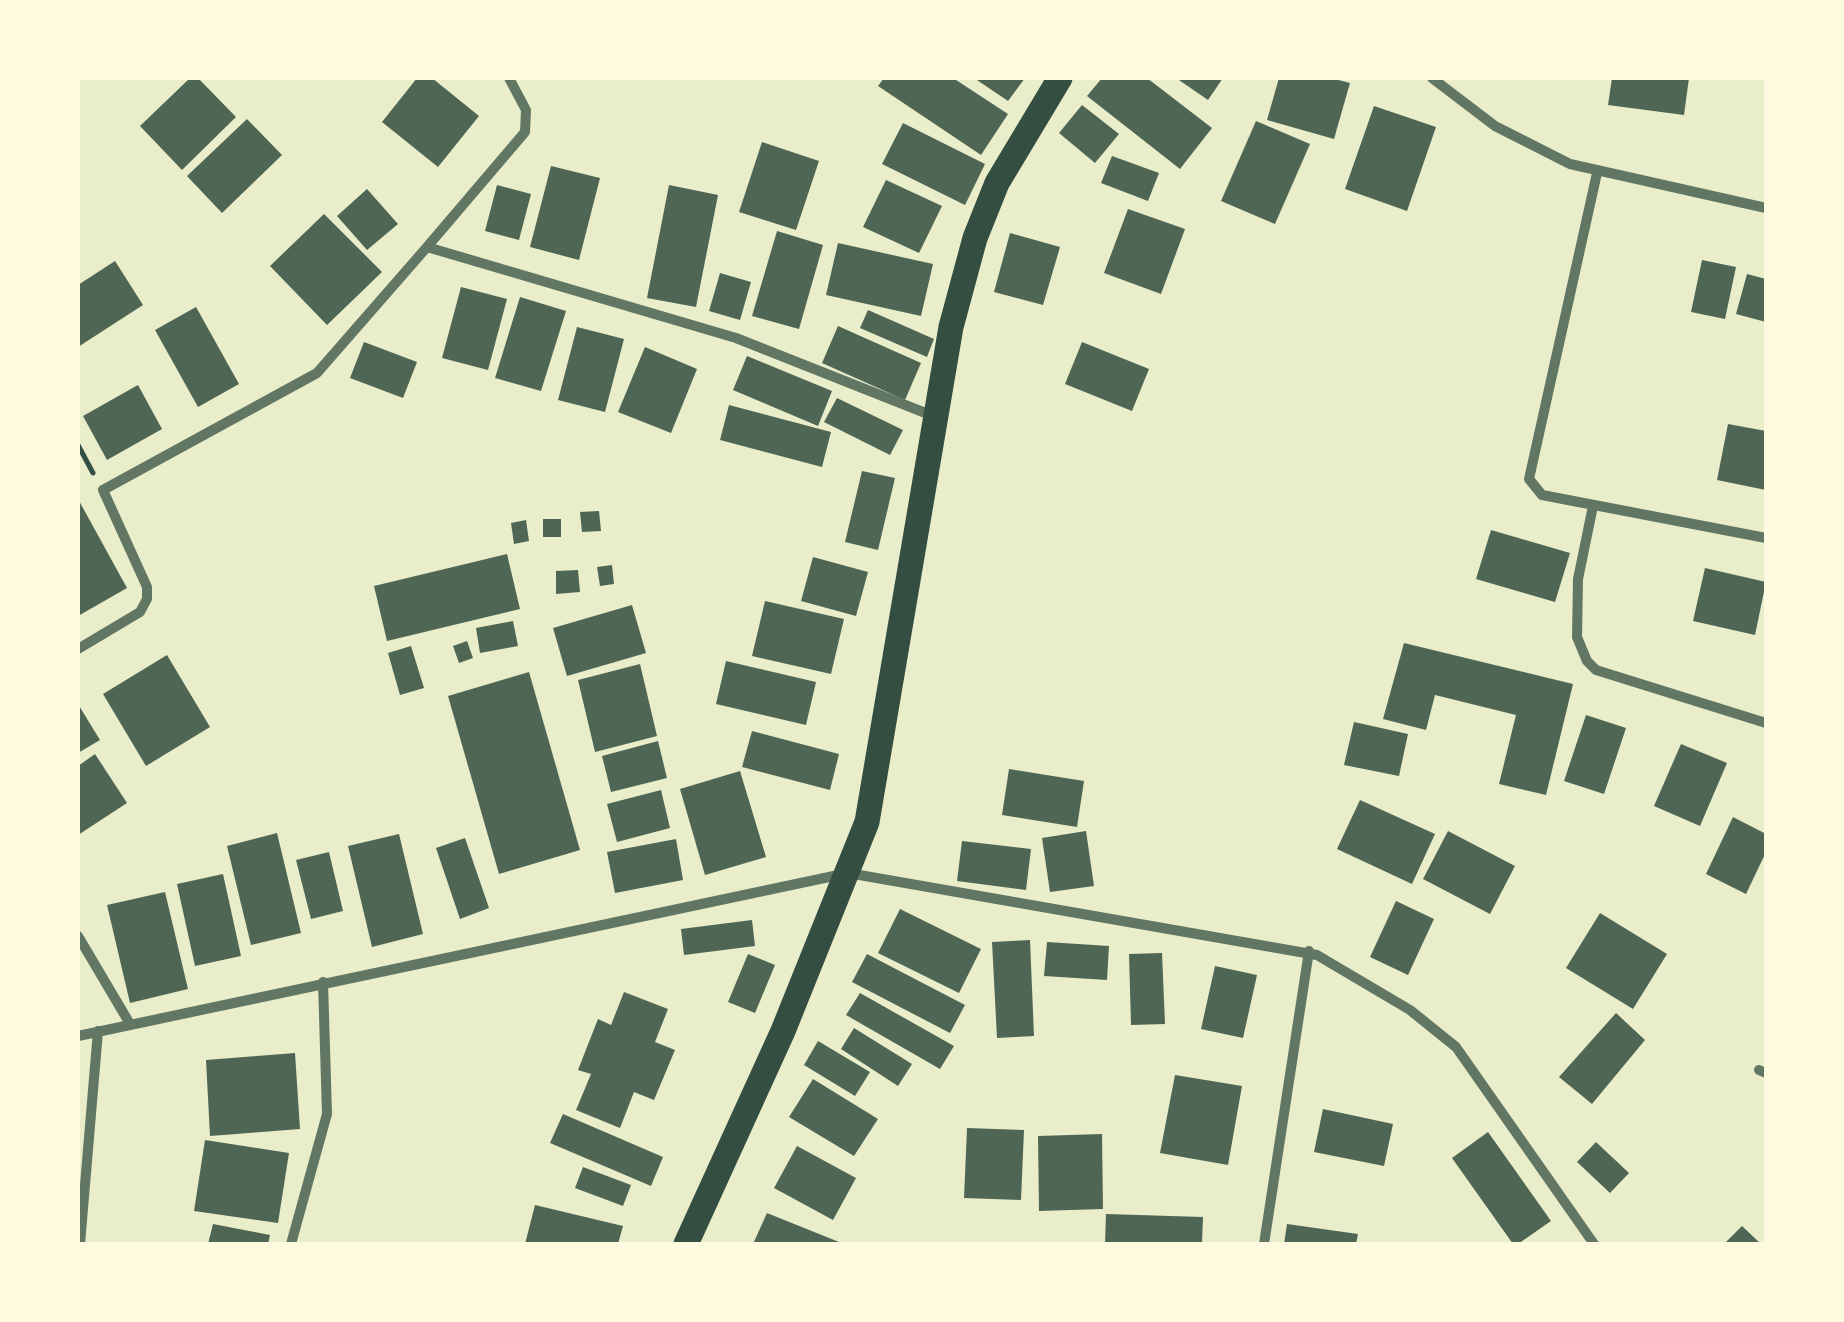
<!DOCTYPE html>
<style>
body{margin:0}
#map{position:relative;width:1844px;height:1322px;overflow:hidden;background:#e9edc9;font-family:Poppins,sans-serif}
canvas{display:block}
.frame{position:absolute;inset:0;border:80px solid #fefae0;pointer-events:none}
</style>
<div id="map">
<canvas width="1844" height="1322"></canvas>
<div class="frame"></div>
</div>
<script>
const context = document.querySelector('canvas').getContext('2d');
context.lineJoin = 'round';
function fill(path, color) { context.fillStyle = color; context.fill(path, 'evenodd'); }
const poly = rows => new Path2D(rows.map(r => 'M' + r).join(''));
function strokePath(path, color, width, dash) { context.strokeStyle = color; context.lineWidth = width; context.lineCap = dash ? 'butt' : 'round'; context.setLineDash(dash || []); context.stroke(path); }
fill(poly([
 [190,78,198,78,236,117,182,170,140,126],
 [417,78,432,78,479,116,438,167,382,122],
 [884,78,953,78,1008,114,981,155,878,86],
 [974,78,1025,78,1008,101],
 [1102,78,1147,78,1212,128,1180,169,1087,96],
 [1176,78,1223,78,1208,100],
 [1279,78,1331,78,1350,83,1334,139,1267,120],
 [1612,78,1689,78,1684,115,1608,105],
 [1082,105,1119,134,1095,163,1059,133],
 [1374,106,1436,127,1407,211,1345,189],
 [247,119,282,155,222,213,187,176],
 [1256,121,1310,144,1275,224,1221,201],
 [903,123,985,164,965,205,882,164],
 [762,142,819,161,796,230,739,212],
 [1112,156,1159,173,1148,201,1101,183],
 [551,166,600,178,579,260,530,247],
 [886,180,942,206,919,253,863,227],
 [497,185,531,194,519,240,485,231],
 [669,185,718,195,696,307,647,298],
 [367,189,398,224,367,250,337,216],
 [1128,209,1185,229,1161,294,1104,273],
 [324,214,382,272,327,325,270,266],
 [777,231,823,245,799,329,752,316],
 [1010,233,1060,247,1043,305,994,292],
 [838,243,933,264,921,316,826,295],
 [1702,260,1736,267,1725,319,1691,312],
 [115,261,143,305,78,347,78,285],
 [720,273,751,282,740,320,709,311],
 [1747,274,1766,279,1766,322,1736,314],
 [461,287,507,299,488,370,442,358],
 [520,297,566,311,541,391,495,378],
 [196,307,239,384,198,407,155,330],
 [868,310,934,339,927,357,860,328],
 [838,326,921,363,905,400,822,363],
 [577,327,624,339,605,412,558,400],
 [364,342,417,362,403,398,350,378],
 [1082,342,1149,369,1132,411,1065,384],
 [645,347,697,369,671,433,618,412],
 [747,356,832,391,818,426,733,390],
 [138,385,162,429,107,460,83,416],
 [837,398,903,430,890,455,824,422],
 [729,405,831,432,822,467,720,440],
 [1728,424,1766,431,1766,490,1717,480],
 [862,471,895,478,878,550,845,542],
 [78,499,127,588,78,616],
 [599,511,601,531,582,532,580,512],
 [543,519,561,519,561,537,543,537],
 [526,520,529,541,514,544,511,523],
 [1491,530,1570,553,1555,602,1476,579],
 [507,554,520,609,387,641,374,586],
 [813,557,868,572,856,616,801,601],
 [612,565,614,584,600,586,597,567],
 [1705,568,1766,582,1755,635,1693,621],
 [578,570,580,592,556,594,556,571],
 [765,601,844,619,831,674,752,656],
 [632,605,646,653,567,676,553,628],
 [513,621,518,646,480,653,476,628],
 [467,641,473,658,459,663,453,646],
 [1404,643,1573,684,1546,795,1499,784,1516,715,1435,695,1426,730,1383,719],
 [411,646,424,688,400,695,388,653],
 [167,655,210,727,146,766,103,694],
 [726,661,816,682,806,725,716,704],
 [640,664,657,736,595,752,578,680],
 [529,672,580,850,499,874,448,696],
 [78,704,100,740,78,753],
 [1586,715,1626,728,1604,794,1564,781],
 [1354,722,1408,734,1399,776,1344,765],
 [752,731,839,754,830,790,742,767],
 [658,741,667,778,611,792,602,756],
 [1681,744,1727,763,1700,826,1654,806],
 [95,754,127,803,78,835,78,766],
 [1009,769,1084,781,1077,827,1002,815],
 [740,771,766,857,705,875,680,789],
 [661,790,670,828,617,842,607,804],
 [1360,800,1435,834,1412,884,1337,849],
 [1733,817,1766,834,1766,852,1746,894,1706,874],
 [1086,831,1094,886,1050,892,1042,838],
 [1448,831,1515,866,1490,914,1423,879],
 [277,833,301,933,251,945,227,846],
 [399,834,423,934,372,947,348,846],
 [465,838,489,908,460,919,436,848],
 [676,839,683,880,615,893,607,852],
 [962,841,1031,849,1026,890,957,881],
 [329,852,343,911,311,919,296,860],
 [223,874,241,956,195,966,177,884],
 [165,892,188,989,130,1003,107,905],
 [1396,901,1434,919,1408,975,1370,957],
 [900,909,981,949,959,993,878,953],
 [1600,913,1667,954,1633,1009,1566,968],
 [752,920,755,946,684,955,681,929],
 [1030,940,1034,1036,997,1038,992,942],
 [1047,942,1109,946,1107,980,1044,976],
 [1162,953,1165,1024,1131,1025,1129,954],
 [748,954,775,965,755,1013,728,1002],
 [867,954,965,1005,950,1033,852,982],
 [1215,966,1257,975,1243,1038,1201,1029],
 [624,992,668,1009,655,1042,675,1050,654,1100,634,1092,620,1128,576,1110,591,1074,578,1070,598,1019,611,1025],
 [860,993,954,1046,940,1069,846,1015],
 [1616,1013,1645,1040,1592,1104,1559,1077],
 [854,1028,912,1064,898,1086,841,1049],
 [818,1041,870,1072,855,1096,804,1065],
 [295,1053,300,1129,210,1136,206,1060],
 [1175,1075,1242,1086,1228,1165,1160,1153],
 [813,1079,878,1119,854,1156,789,1117],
 [1323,1109,1393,1124,1384,1166,1314,1152],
 [563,1114,663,1157,651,1186,550,1143],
 [967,1128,1024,1130,1021,1200,964,1198],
 [1488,1132,1551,1221,1518,1244,1513,1244,1452,1158],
 [1102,1134,1103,1209,1039,1211,1038,1136],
 [205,1140,289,1153,278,1223,194,1211],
 [1596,1142,1629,1173,1610,1193,1577,1162],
 [797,1146,856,1178,833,1220,774,1188],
 [583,1167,631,1185,623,1206,575,1188],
 [535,1205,623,1226,618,1244,525,1244],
 [767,1213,844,1244,753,1244],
 [1106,1214,1203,1217,1202,1244,1105,1244],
 [213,1224,270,1235,268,1244,208,1244],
 [1287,1224,1358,1234,1356,1244,1284,1244],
 [1742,1226,1761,1244,1724,1244]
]), '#4f6655');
strokePath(poly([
 [78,445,93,473]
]), '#344e41', 5);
strokePath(poly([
 [1432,78,1495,126,1570,164,1766,208],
 [1597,173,1529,479,1542,495,1766,538],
 [427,247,525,132,526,110,509,78],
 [1593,506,1578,579,1577,637,1587,661,1596,670,1766,723],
 [78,649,140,612,147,599,147,587,103,490,317,373,427,247,736,338,933,416],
 [78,936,130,1024],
 [78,1036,848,873,1317,955,1410,1010,1456,1047,1594,1244],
 [1759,1070,1766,1073],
 [80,1244,98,1031],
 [291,1244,327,1114,323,982],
 [1264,1244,1309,951]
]), '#617663', 10);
strokePath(poly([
 [686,1244,783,1031,867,822,951,327,975,238,997,183,1060,78]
]), '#344e41', 25);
</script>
